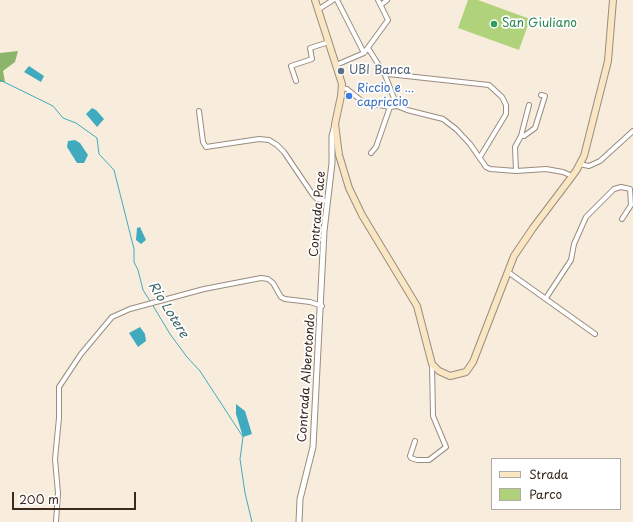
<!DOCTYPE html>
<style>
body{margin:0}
#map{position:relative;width:633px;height:522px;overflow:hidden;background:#f8eddd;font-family:"Playpen Sans",sans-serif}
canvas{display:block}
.legend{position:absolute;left:491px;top:458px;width:130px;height:52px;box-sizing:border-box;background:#fff;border:1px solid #b1aaa5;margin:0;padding:5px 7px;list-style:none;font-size:12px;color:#3b2a1e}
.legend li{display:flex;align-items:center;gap:8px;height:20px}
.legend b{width:20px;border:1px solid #b1aaa5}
.scale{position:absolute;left:12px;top:492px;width:124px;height:18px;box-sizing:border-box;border:2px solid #3b2a1e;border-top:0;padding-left:5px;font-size:12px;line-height:14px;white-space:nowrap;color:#3b2a1e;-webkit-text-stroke:3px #fff;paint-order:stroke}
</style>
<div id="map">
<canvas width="633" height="522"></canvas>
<ul class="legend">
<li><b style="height:5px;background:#fbe6c4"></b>Strada</li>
<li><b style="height:11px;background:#b0d27a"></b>Parco</li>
</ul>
<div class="scale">200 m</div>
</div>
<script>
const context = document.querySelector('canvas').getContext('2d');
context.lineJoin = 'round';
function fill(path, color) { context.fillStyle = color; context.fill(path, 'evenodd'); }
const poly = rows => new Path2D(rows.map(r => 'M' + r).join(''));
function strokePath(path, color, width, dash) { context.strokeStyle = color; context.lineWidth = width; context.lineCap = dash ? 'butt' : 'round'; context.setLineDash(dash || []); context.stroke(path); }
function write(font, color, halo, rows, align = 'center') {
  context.font = font + ' "Playpen Sans",sans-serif'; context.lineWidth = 3.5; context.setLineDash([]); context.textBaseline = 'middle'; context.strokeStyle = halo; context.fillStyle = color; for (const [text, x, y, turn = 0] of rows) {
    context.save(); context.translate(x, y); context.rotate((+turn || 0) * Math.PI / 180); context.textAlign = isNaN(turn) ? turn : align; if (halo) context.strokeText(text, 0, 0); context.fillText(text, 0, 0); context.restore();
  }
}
fill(poly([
 [468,0,478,0,530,19,519,50,458,28]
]), '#b0d27a');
fill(poly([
 [18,51,15,62,3,71,5,82,0,82,0,53]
]), '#8cb46a');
fill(poly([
 [29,66,44,76,41,82,24,72],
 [92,108,96,110,104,119,97,127,86,114],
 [75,140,80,143,88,155,84,163,77,163,67,147,68,141],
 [140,227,146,240,141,244,136,240,137,228],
 [140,327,145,334,146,341,138,347,129,333],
 [236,404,245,411,252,434,243,437,236,414]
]), '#40abbf');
strokePath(poly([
 [0,80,53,106,63,118,76,123,97,138,99,154,114,170,134,249,134,262,138,270,143,290,150,301],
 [152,304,170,334,187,357,200,371,243,437,240,459,245,493,252,522]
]), '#40abbf', 1);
const minor = poly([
 [337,0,364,53],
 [381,5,387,0],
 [319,9,333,0],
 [368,48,385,75,397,106],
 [336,65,364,53,388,20,378,0],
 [385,75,388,74,489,85,502,97,506,105,506,114,480,157],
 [296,81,291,66,312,59,310,48,329,42],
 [342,88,347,89,363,102,390,107,397,106,407,110,443,119,456,129,470,144,486,167,490,169,516,171,546,169,563,172,572,176],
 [199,111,203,142,206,147,259,139,269,140,277,145,284,152,313,195,317,199,327,201],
 [521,136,524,136,535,128,545,96,541,95],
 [371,153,376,147,390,107],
 [580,164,589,166,600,161,633,131],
 [516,171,515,147,521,136,529,105],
 [508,272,595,334],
 [546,298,571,260,574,244,586,217,614,189,621,187,630,189,631,205,622,219],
 [415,441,410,456,411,458,417,460,429,460,446,447,433,416,432,364],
 [56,522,58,493,55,459,59,418,59,387,81,354,112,317,130,309,204,289,261,278,268,279,273,283,281,297,285,299,310,302,322,306]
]);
const tertiary = poly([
 [299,522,300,499,313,447,324,231,332,163,332,136,335,124]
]);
const secondary = poly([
 [315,0,342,84,341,96,335,124,339,155,349,188,362,215,417,306,432,364,439,371,450,376,466,372,473,362,514,256,533,228,576,171,584,156,608,61,613,0]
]);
strokePath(minor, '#9a8c7e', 6);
strokePath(tertiary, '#9a8c7e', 7);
strokePath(secondary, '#9a8c7e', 8);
strokePath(minor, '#fff', 4);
strokePath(tertiary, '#fff', 5);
strokePath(secondary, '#fbe6c4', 6);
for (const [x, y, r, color] of [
 [494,24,4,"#2e9e5b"],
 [341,71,4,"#5c6f8a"],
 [349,96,4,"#3f7fe0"]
]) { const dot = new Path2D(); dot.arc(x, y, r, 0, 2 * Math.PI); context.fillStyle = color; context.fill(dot); strokePath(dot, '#fff', 1.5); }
write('12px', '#27864d', '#fff', [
 ["San Giuliano",502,24]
], 'left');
write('12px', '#4e5e75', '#fff', [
 ["UBI Banca",349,71]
], 'left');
write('12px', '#366cbe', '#fff', [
 ["Riccio e ...",357,89],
 ["capriccio",357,103]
], 'left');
write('12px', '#3b2a1e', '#fff', [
 ["Contrada Pace",318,214,-85],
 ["Contrada Alberotondo",307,378,-86]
]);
write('italic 13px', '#3d6466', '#fff', [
 ["Rio Lotere",168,310,58]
]);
</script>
